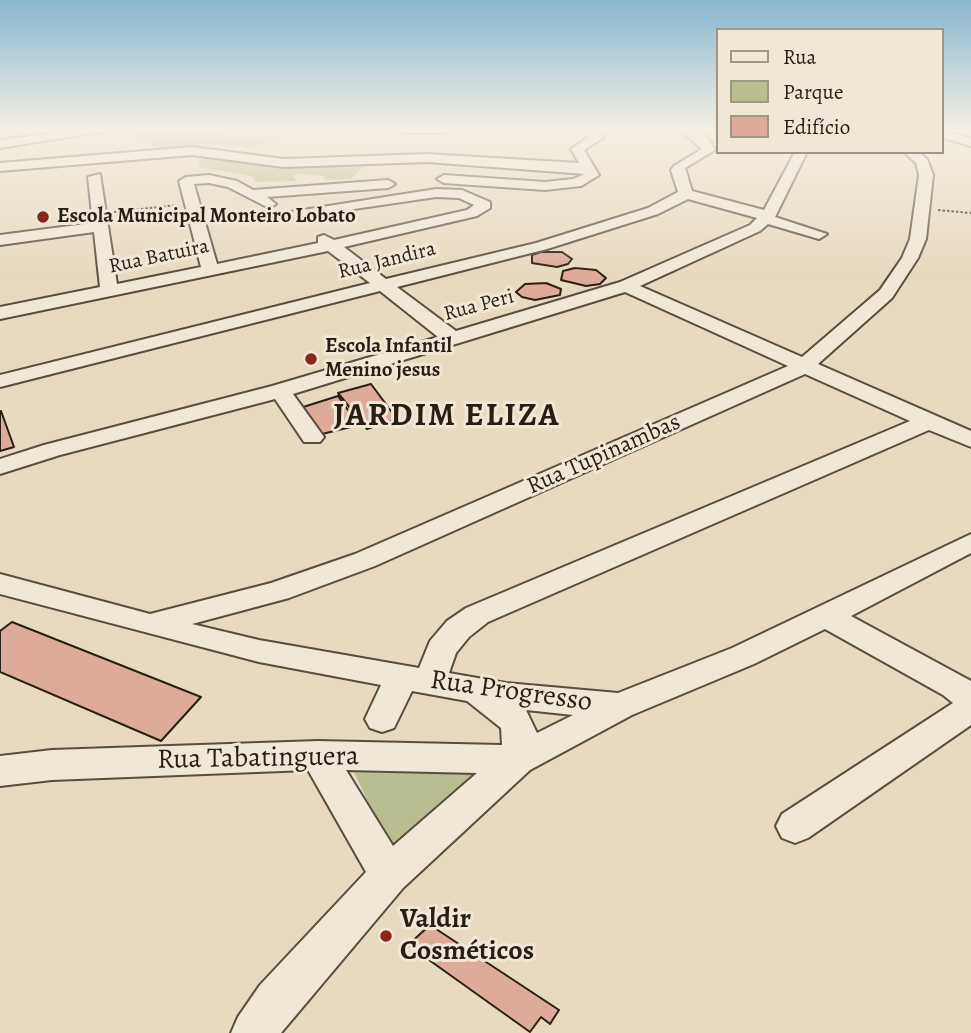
<!DOCTYPE html>
<meta charset="utf-8">
<style>
body{margin:0}
#map{position:relative;width:971px;height:1033px;overflow:hidden;background:#e8dac1;font-family:Alegreya,serif}
canvas{display:block}
.legend{position:absolute;left:716px;top:28px;width:228px;height:126px;box-sizing:border-box;background:#f0e7d7;border:2px solid #a09789;margin:0;padding:9px 12px;list-style:none;font-size:21px;color:#281e15}
.legend li{display:flex;align-items:center;gap:14px;height:35px}
.legend b{width:35px;border:2px solid #a09789}
</style>
<div id="map">
<canvas width="971" height="1033"></canvas>
<ul class="legend">
<li><b style="height:9px;background:#f0e7d7"></b>Rua</li>
<li><b style="height:19px;background:#b9be91"></b>Parque</li>
<li><b style="height:19px;background:#deab9b"></b>Edifício</li>
</ul>
</div>
<script>
const context = document.querySelector('canvas').getContext('2d');
context.lineJoin = 'round';
function fill(path, color) { context.fillStyle = color; context.fill(path, 'evenodd'); }
const poly = rows => new Path2D(rows.map(r => 'M' + r).join(''));
function strokePath(path, color, width, dash) { context.strokeStyle = color; context.lineWidth = width; context.lineCap = dash ? 'butt' : 'round'; context.setLineDash(dash || []); context.stroke(path); }
function write(font, color, halo, rows, align = 'center') {
  context.font = font + ' Alegreya,serif'; context.lineWidth = 6; context.setLineDash([]); context.textBaseline = 'middle'; context.strokeStyle = halo; context.fillStyle = color; for (const [text, x, y, turn = 0] of rows) {
    context.save(); context.translate(x, y); context.rotate((+turn || 0) * Math.PI / 180); context.textAlign = isNaN(turn) ? turn : align; if (halo) context.strokeText(text, 0, 0); context.fillText(text, 0, 0); context.restore();
  }
}
fill(poly([
 [152,130,216,130,220,134,284,136,250,148,202,144,161,150,128,133],
 [225,157,296,166,363,167,351,179,325,180,324,176,298,174,293,176,298,181,256,182,251,176,199,167,198,162,205,158],
 [352,768,496,771,395,858]
]), '#b9be91');
const building = poly([
 [541,252,562,252,572,259,568,264,557,267,532,263,532,255,541,252],
 [575,268,596,270,606,278,600,284,586,286,561,280,563,271,575,268],
 [546,283,561,289,560,295,535,300,522,297,516,292,525,284,546,283],
 [371,384,397,419,367,429,338,393,371,384],
 [338,396,359,425,318,435,300,408,338,396],
 [1,411,14,447,0,451,0,412,1,411],
 [12,622,201,697,161,741,0,672,0,631,12,622],
 [430,925,559,1010,550,1024,541,1017,530,1032,408,945,430,925]
]);
fill(building, '#deab9b');
strokePath(building, '#281e15', 2);
const minor = poly([
 [79,130,113,130,0,148,0,140,79,130],
 [397,130,449,130,443,133,403,133,397,130],
 [579,130,594,130,604,137,584,150,599,175,581,186,545,190,444,183,437,179,444,175,545,182,573,179,585,174,427,162,284,167,192,155,0,171,0,163,192,147,284,159,427,154,579,163,571,149,589,137,579,130],
 [680,130,694,130,708,138,715,150,685,168,692,191,764,210,795,152,807,152,775,217,827,234,819,239,768,224,760,231,640,286,802,357,880,290,902,258,910,239,919,175,916,163,904,152,918,152,927,159,933,175,926,239,918,258,892,298,818,364,971,431,971,447,929,430,488,622,469,637,456,653,449,673,506,683,618,693,732,648,971,534,971,553,851,616,971,681,971,725,808,838,795,843,782,838,776,826,782,814,953,703,943,695,825,629,754,664,632,715,530,770,403,888,281,1033,231,1033,238,1017,260,985,366,872,308,770,52,780,0,786,0,756,52,750,318,741,502,745,501,728,467,701,412,691,394,728,382,732,370,728,365,719,381,685,259,662,0,594,0,574,150,614,271,583,355,554,788,366,625,292,293,394,324,437,320,442,304,442,275,399,60,455,0,474,0,459,44,445,272,386,438,337,380,291,0,387,0,375,370,283,328,251,0,319,0,307,100,287,94,232,0,245,0,235,93,223,88,177,100,174,117,284,201,267,179,181,186,177,209,175,237,181,253,190,388,180,395,184,388,188,267,197,276,204,269,208,228,187,209,183,194,184,217,264,318,243,318,237,324,235,334,240,467,210,474,205,459,198,436,197,279,220,279,214,284,213,436,189,462,190,490,202,490,208,477,216,344,247,386,279,536,243,648,208,678,192,671,170,674,166,702,149,680,130],
 [688,199,757,218,750,225,620,282,456,331,397,287,547,249,658,214,688,199],
 [805,374,910,421,466,608,447,621,430,641,419,668,259,640,192,624,289,598,375,566,805,374],
 [526,710,573,715,537,733,526,710],
 [346,770,477,773,393,846,346,770],
 [941,130,971,138,971,146,941,137,941,130]
]);
strokePath(minor, '#584d40', 4);
strokePath(poly([
 [938,210,971,213],
 [114,212,176,205]
]), '#281e15', 2, [2.5, 2]);
fill(minor, '#f0e7d7');
const sky = context.createLinearGradient(0, 0, 0, 275);
sky.addColorStop(0, '#88b7d1');
sky.addColorStop(0.47, '#f5eee3');
sky.addColorStop(1, '#f5eee300');
context.fillStyle = sky;
context.fillRect(0, 0, 971, 275);
for (const [x, y, r, color] of [
 [43,217,7,"#8f2418"],
 [311,359,7,"#8f2418"],
 [386,936,7,"#8f2418"]
]) { const dot = new Path2D(); dot.arc(x, y, r, 0, 2 * Math.PI); context.fillStyle = color; context.fill(dot); strokePath(dot, '#f0e7d7', 2.5); }
write('bold 21px', '#281e15', '#f0e7d7', [
 ["Escola Municipal Monteiro Lobato",57,217],
 ["Escola Infantil",325,347],
 ["Menino jesus",325,371]
], 'left');
write('21px', '#281e15', '#f0e7d7', [
 ["Rua Batuira",159,257,-12],
 ["Rua Jandira",387,261,-14],
 ["Rua Peri",479,306,-15]
]);
write('24px', '#281e15', '#f0e7d7', [
 ["Rua Tupinambas",604,455,-24]
]);
write('28px', '#281e15', '#f0e7d7', [
 ["Rua Progresso",511,692,8],
 ["Rua Tabatinguera",258,759,-1]
]);
write('bold 28px', '#281e15', '#f0e7d7', [
 ["Valdir",400,920],
 ["Cosméticos",400,952]
], 'left');
context.letterSpacing = '2px';
write('bold 32px', '#281e15', '#f0e7d7', [
 ["JARDIM ELIZA",447,417]
]);
context.letterSpacing = '0px';
</script>
